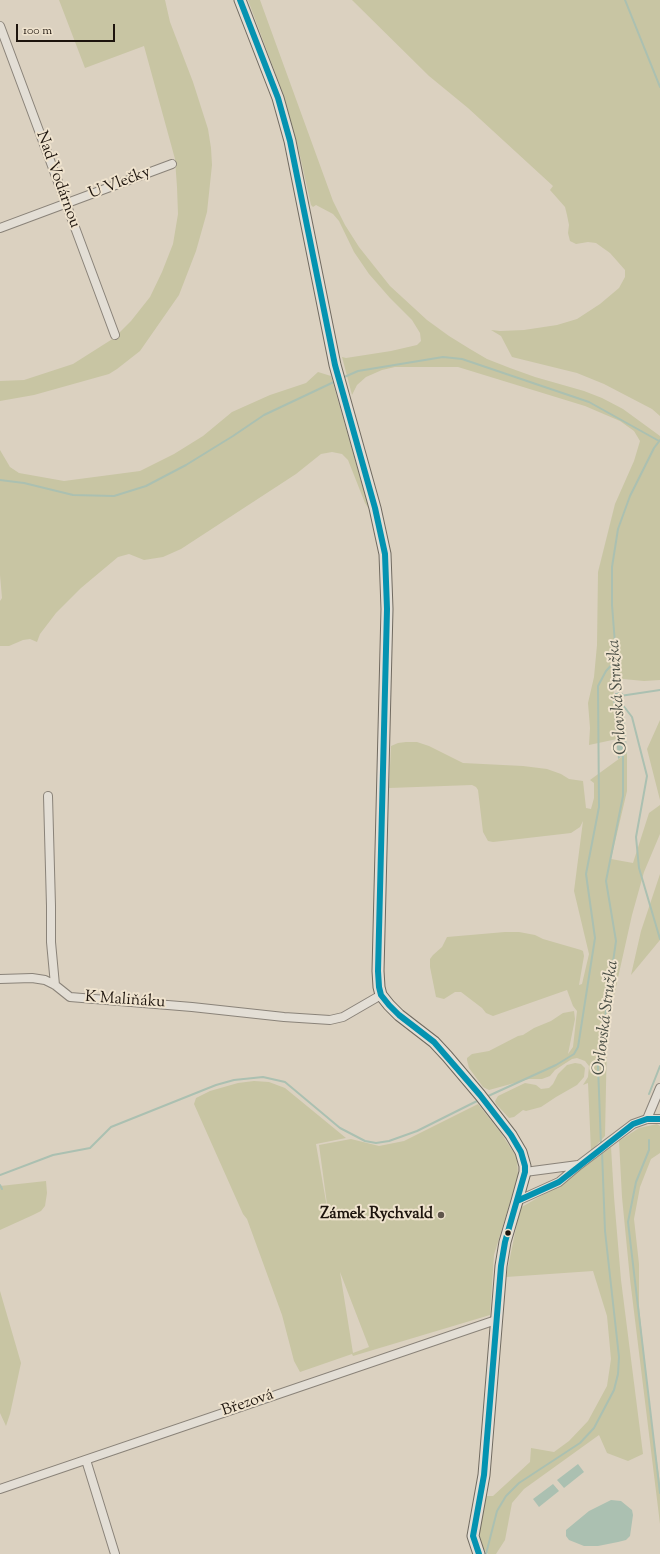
<!DOCTYPE html>
<meta charset="utf-8">
<style>
body{margin:0}
#map{position:relative;width:660px;height:1554px;overflow:hidden;background:#dbd1c0;font-family:"Sorts Mill Goudy",serif}
canvas{display:block}
.scale{position:absolute;left:16px;top:24px;width:99px;height:18px;box-sizing:border-box;border:2px solid #1d140d;border-top:0;padding-left:5px;font-size:12px;line-height:14px;white-space:nowrap;color:#1d140d;-webkit-text-stroke:3px #efe3ce;paint-order:stroke}
</style>
<div id="map">
<canvas width="660" height="1554"></canvas>
<div class="scale">100 m</div>
</div>
<script>
const context = document.querySelector('canvas').getContext('2d');
context.lineJoin = 'round';
function fill(path, color) { context.fillStyle = color; context.fill(path, 'evenodd'); }
const poly = rows => new Path2D(rows.map(r => 'M' + r).join(''));
function strokePath(path, color, width, dash) { context.strokeStyle = color; context.lineWidth = width; context.lineCap = dash ? 'butt' : 'round'; context.setLineDash(dash || []); context.stroke(path); }
function write(font, color, halo, rows, align = 'center') {
  context.font = font + ' "Sorts Mill Goudy",serif'; context.lineWidth = 4; context.setLineDash([]); context.textBaseline = 'middle'; context.strokeStyle = halo; context.fillStyle = color; for (const [text, x, y, turn = 0] of rows) {
    context.save(); context.translate(x, y); context.rotate((+turn || 0) * Math.PI / 180); context.textAlign = isNaN(turn) ? turn : align; if (halo) context.strokeText(text, 0, 0); context.fillText(text, 0, 0); context.restore();
  }
}
fill(poly([
 [59,0,165,0,170,22,193,82,208,129,211,148,212,165,207,212,196,251,179,295,140,351,117,369,109,374,34,395,0,401,0,381,24,380,73,364,114,338,131,321,150,297,162,272,173,244,178,214,177,187,175,159,144,46,85,68],
 [248,0,260,0,333,201,345,225,359,247,390,286,427,320,449,336,470,349,487,359,510,368,535,377,584,391,602,398,623,409,660,436,660,680,644,681,623,679,615,681,613,698,617,739,589,745,590,728,588,703,594,677,597,645,598,572,615,504,634,461,640,441,634,431,620,421,585,406,458,367,395,367,382,370,366,377,357,385,352,395,342,357,346,358,391,351,417,345,421,341,420,333,412,320,390,298,369,274,354,252,339,221,333,214,316,205,313,207,311,205,298,147,283,94],
 [352,0,660,0,660,416,652,409,604,384,577,373,512,357,501,336,491,330,500,331,524,330,557,325,577,319,600,304,619,288,625,277,625,270,610,253,596,243,588,242,576,244,570,241,568,233,569,225,567,215,565,207,550,190,553,186,468,108,429,76],
 [318,372,331,376,369,509,365,503,348,460,342,454,332,452,321,454,296,474,181,549,163,557,144,560,129,554,118,557,81,588,56,613,40,634,37,642,30,639,23,640,9,646,0,646,0,601,2,598,0,575,0,450,10,467,19,473,64,481,140,471,174,454,203,436,232,412,270,395,306,383],
 [660,720,660,800,647,749],
 [406,742,417,742,429,746,463,763,523,766,547,769,561,774,569,779,583,781,586,808,591,809,594,798,594,783,590,780,627,753,627,791,611,859,633,863,649,813,660,805,660,834,644,872,632,915,611,1009,607,1037,605,1136,591,1151,588,1083,583,1085,588,1077,589,1066,585,1061,577,1058,572,1059,555,1070,550,1076,542,1079,529,1079,489,1090,483,1087,469,1068,467,1060,467,1058,472,1054,489,1051,518,1036,523,1035,534,1028,551,1021,563,1013,574,1011,575,1019,568,1054,573,1047,577,1011,573,1006,567,990,493,1016,486,1013,482,1008,461,992,455,992,444,999,436,997,430,967,430,959,433,955,442,947,447,937,505,932,519,932,535,935,543,939,581,950,583,951,584,956,579,985,582,984,589,954,574,891,583,821,580,827,571,833,493,842,488,841,483,832,478,790,476,787,472,785,389,788,391,746,398,743],
 [660,874,660,940,631,975,641,931],
 [575,1063,581,1064,585,1068,584,1077,577,1085,556,1097,541,1107,526,1111,523,1110,514,1117,509,1118,496,1104,495,1101,498,1096,525,1083,536,1085,541,1089,549,1088,553,1084,558,1074,567,1065],
 [254,1081,269,1082,285,1088,346,1138,316,1144,329,1219,319,1145,351,1139,379,1146,404,1141,478,1104,501,1133,517,1158,518,1176,494,1255,490,1315,353,1356,352,1354,300,1372,294,1361,282,1315,247,1219,243,1214,194,1104,196,1098,210,1091,238,1083],
 [340,1272,369,1347,353,1353],
 [657,1124,660,1126,660,1153,651,1159,640,1187,634,1219,639,1264,639,1306,650,1412,660,1483,660,1524,630,1279,622,1197,619,1141,639,1128],
 [611,1147,614,1197,621,1280,643,1454,628,1461,607,1453,599,1435,524,1489,512,1503,505,1540,496,1554,488,1554,481,1546,479,1534,486,1496,493,1496,530,1462,531,1448,554,1452,569,1441,588,1421,607,1386,611,1359,607,1316,593,1271,506,1277,520,1208,560,1185],
 [46,1181,47,1193,45,1206,41,1211,33,1215,0,1230,0,1186],
 [0,1291,21,1363,10,1414,6,1426,0,1413]
]), '#c8c5a3');
fill(poly([
 [615,693,623,693,627,753,618,759,613,698,616,698],
 [578,1464,584,1472,564,1488,557,1480],
 [553,1484,559,1491,539,1507,533,1499],
 [611,1500,621,1501,632,1510,633,1515,630,1536,626,1540,618,1542,598,1546,584,1546,569,1540,566,1536,566,1530,589,1511]
]), '#abc0b1');
strokePath(poly([
 [625,0,660,87],
 [342,378,358,371,443,357,462,359,589,402,659,441],
 [0,480,24,483,73,495,114,496,146,486,186,465,233,436,264,415,336,381],
 [619,695,612,605,612,567,618,529,630,496,654,448,660,440],
 [620,696,660,690],
 [622,704,632,717,647,776,636,837,639,868,660,939],
 [649,1094,660,1066],
 [486,1097,556,1065,574,1054,578,1047,595,938,586,874,599,807,598,686,606,671,616,660],
 [649,1140,649,1150,636,1182,628,1222,660,1493],
 [601,1145,598,1066,616,941,606,881,623,796,623,753],
 [0,1175,53,1155,90,1148,111,1127,216,1085,234,1080,263,1077,285,1082,340,1128,365,1141,376,1143,389,1141,417,1131,479,1100],
 [0,1185,2,1189],
 [486,1554,497,1511,506,1496,519,1483,580,1443,594,1428,614,1390,618,1374,619,1357,605,1231,602,1151]
]), '#abc0b1', 2);
const street = poly([
 [0,26,115,335],
 [0,228,172,164],
 [48,796,51,906,51,942,55,985],
 [0,979,32,978,45,980,55,985,70,997,192,1007,284,1017,330,1020,343,1017,381,995],
 [647,1119,660,1088],
 [525,1172,578,1165],
 [517,1201,559,1182,579,1165,633,1124,647,1119,660,1119],
 [86,1460,115,1554],
 [0,1489,496,1320]
]);
const secondary = poly([
 [240,0,278,98,290,141,335,365,375,508,385,554,387,609,378,971,379,987,381,995,389,1005,399,1015,434,1042,447,1056,480,1095,511,1135,521,1152,525,1166,525,1172,517,1201,505,1242,501,1266,484,1475,473,1536,479,1554]
]);
strokePath(street, '#8a8379', 10);
strokePath(secondary, '#706a60', 13);
strokePath(street, '#e3ded5', 8);
strokePath(secondary, '#e3ded5', 11);
strokePath(poly([
 [240,0,278,98,290,141,335,365,375,508,385,554,387,609,378,971,379,987,381,995,389,1005,399,1015,434,1042,480,1095,511,1135,521,1152,525,1166,525,1172,505,1242,501,1266,484,1475,473,1536,479,1554],
 [517,1201,559,1182,633,1124,647,1119,660,1119]
]), '#0493b1', 6);
for (const [x, y, r, color] of [
 [441,1215,4,"#60564c"],
 [508,1233,3.5,"#1d140d"]
]) { const dot = new Path2D(); dot.arc(x, y, r, 0, 2 * Math.PI); context.fillStyle = color; context.fill(dot); strokePath(dot, '#efe3ce', 1.5); }
write('16px', '#1d140d', '#efe3ce', [
 ["Nad Vodárnou",57,180,70],
 ["U Vlečky",120,184,-21],
 ["K Maliňáku",125,1001,4],
 ["Březová",248,1404,-19]
]);
write('bold 16px', '#1d140d', '#efe3ce', [
 ["Zámek Rychvald",433,1215]
], 'right');
write('italic 17px', '#484d44', '#efe3ce', [
 ["Orlovská Stružka",619,697,-94],
 ["Orlovská Stružka",607,1018,-83]
]);
</script>
